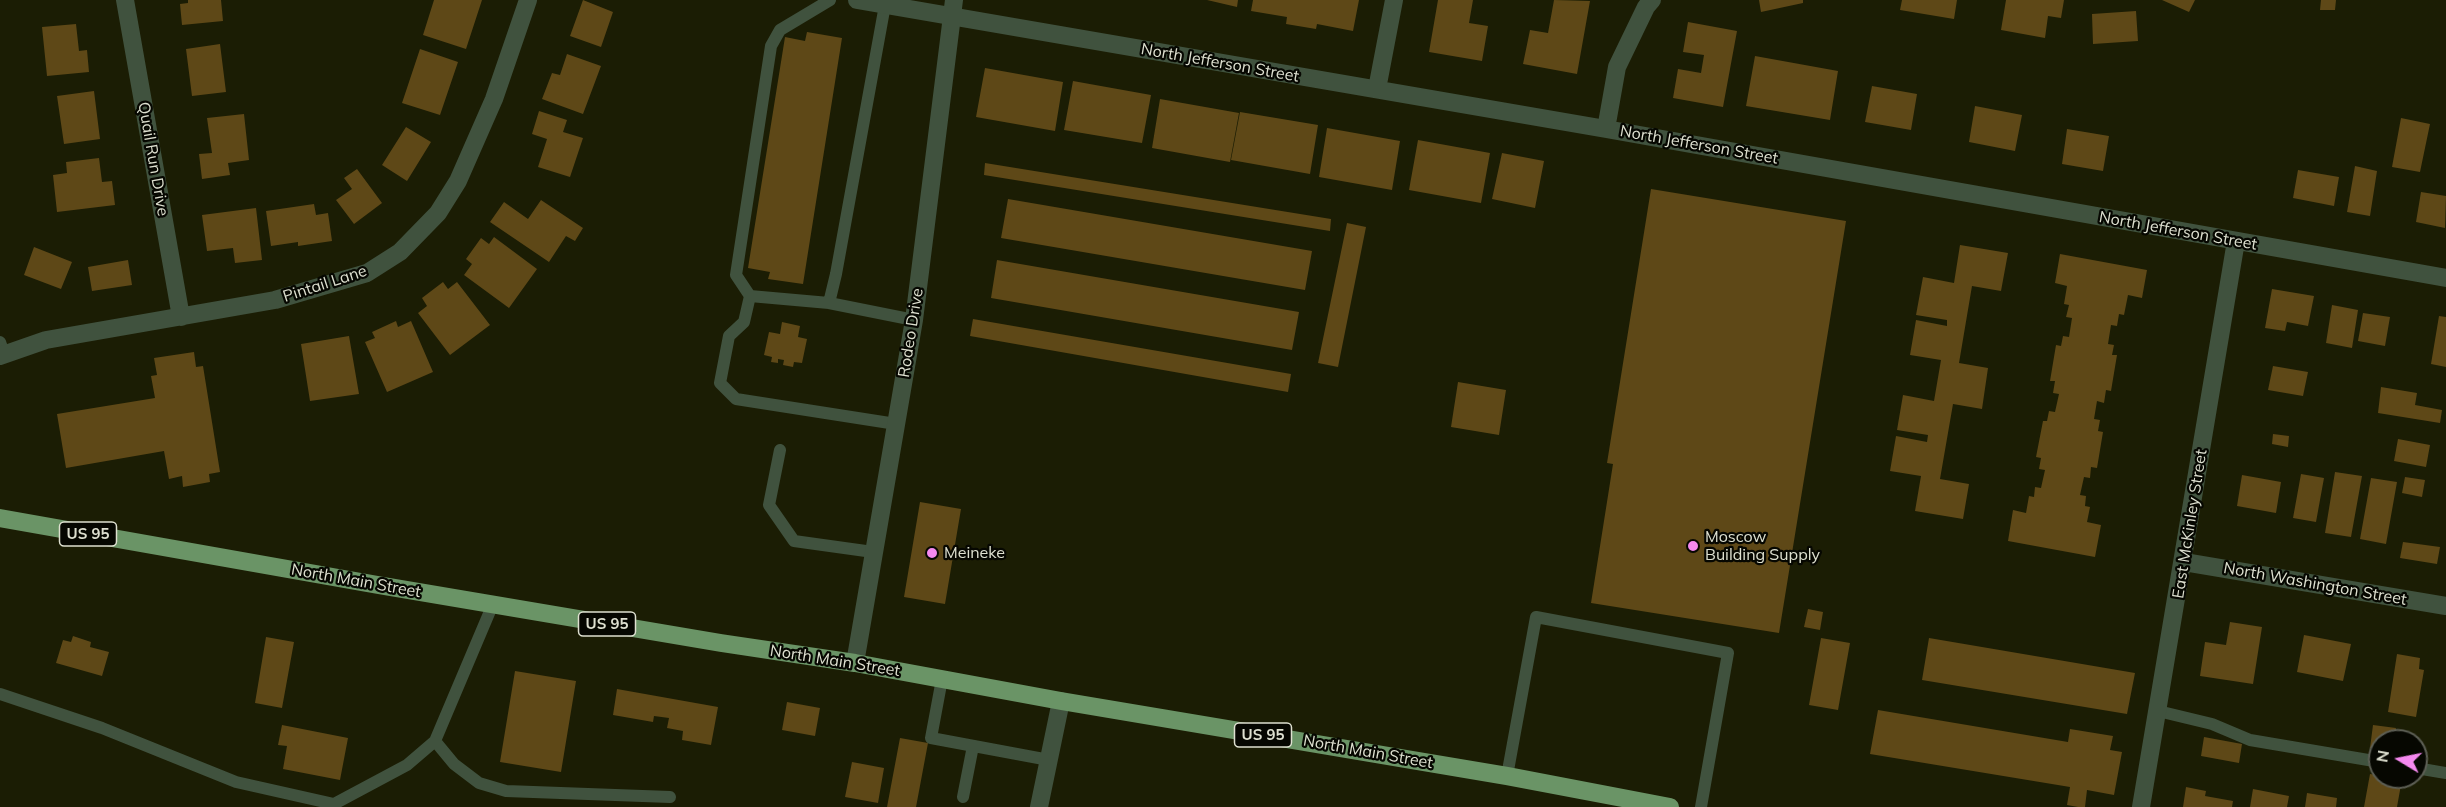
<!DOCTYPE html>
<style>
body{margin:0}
#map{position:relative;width:2446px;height:807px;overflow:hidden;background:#1b1d04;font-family:Mulish,sans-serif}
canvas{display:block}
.north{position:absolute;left:2368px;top:729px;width:60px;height:60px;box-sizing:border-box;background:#060701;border:2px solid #5c5e54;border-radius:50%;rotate:280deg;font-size:16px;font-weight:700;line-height:24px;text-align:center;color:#dee0d0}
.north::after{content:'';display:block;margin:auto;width:21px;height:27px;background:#f589ef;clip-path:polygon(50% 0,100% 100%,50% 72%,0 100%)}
</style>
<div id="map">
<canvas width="2446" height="807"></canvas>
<div class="north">N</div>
</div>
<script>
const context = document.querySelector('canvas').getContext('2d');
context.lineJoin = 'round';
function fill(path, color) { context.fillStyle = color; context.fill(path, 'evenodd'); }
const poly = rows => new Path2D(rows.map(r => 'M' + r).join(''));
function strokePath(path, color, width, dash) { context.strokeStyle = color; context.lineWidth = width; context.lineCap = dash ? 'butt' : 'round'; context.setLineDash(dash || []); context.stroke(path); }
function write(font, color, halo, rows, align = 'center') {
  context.font = font + ' Mulish,sans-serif'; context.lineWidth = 4.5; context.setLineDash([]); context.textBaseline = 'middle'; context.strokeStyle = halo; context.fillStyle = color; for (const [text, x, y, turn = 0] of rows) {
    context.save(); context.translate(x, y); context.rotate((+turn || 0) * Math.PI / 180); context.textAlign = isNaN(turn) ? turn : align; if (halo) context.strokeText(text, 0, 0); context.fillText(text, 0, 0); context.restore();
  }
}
fill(poly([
 [188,0,221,0,223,21,182,25,180,4,188,3],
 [434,0,482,0,466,49,423,35],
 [583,0,613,12,601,47,570,36],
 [1207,0,1238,0,1237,7],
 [1253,0,1359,0,1353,31,1317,24,1316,29,1286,24,1287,17,1251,11],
 [1438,0,1473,0,1469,23,1488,26,1482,61,1429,52],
 [1554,0,1590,1,1577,74,1523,64,1530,30,1548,33],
 [1759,0,1803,0,1803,3,1761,12],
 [1902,0,1957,0,1954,19,1900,10],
 [2006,0,2064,0,2061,18,2048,16,2045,38,2001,30],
 [2162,0,2195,0,2189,12],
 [2321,0,2336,0,2335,10,2320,10],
 [2136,11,2138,41,2093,44,2092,14],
 [1688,22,1737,31,1723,107,1673,98,1678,69,1701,73,1704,55,1683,52],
 [76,24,79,51,87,50,89,72,47,76,42,27],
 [807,32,842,38,803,284,768,279,770,272,748,268,785,37,805,41],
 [220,44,226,92,192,96,186,49],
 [420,49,458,62,440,115,402,103],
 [567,54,601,66,583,114,542,99,552,73,560,75],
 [1755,56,1838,71,1830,120,1746,106],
 [985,68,1063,82,1055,131,976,117],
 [1073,81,1151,95,1142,143,1064,130],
 [1872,86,1917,94,1911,130,1865,122],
 [94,91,100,139,64,144,57,96],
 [1160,99,1239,113,1230,162,1152,148],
 [1975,106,2022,115,2015,151,1969,142],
 [539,111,567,120,563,132,583,138,570,177,538,167,547,139,532,134],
 [1240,112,1318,125,1310,174,1231,160],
 [244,114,249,160,228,163,230,175,202,179,199,154,212,153,207,118],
 [2401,118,2430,124,2420,172,2392,167],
 [406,127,431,142,407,181,382,165],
 [1327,128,1400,141,1392,190,1319,177],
 [2067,129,2109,136,2103,171,2062,164],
 [1418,140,1490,153,1481,203,1409,190],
 [1502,153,1544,161,1535,208,1492,199],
 [99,158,102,182,112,181,115,205,57,212,53,175,67,173,66,162],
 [985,163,1331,219,1330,231,984,175],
 [2355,166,2377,171,2370,216,2347,212],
 [357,169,382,203,354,224,336,200,352,189,344,178],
 [2298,170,2339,177,2334,206,2293,198],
 [1651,189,1846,221,1779,633,1591,603,1613,464,1607,463],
 [2421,192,2446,196,2445,228,2416,222],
 [1008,199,1312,251,1305,290,1001,238],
 [541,200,583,228,575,241,566,236,549,262,490,222,504,202,528,219],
 [314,204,316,215,328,213,332,241,298,246,298,242,271,246,266,211],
 [256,208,262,260,235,263,233,248,207,251,202,215],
 [1347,223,1366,227,1338,367,1318,363],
 [494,237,537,269,509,308,464,275,472,264,466,259,481,238,489,244],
 [1960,245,2008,253,2001,291,1972,286,1959,363,1988,368,1982,409,1953,404,1940,479,1969,484,1963,519,1915,511,1921,476,1890,471,1896,436,1927,442,1928,435,1897,430,1903,395,1934,401,1941,360,1910,355,1916,320,1947,326,1947,320,1916,315,1923,277,1954,283],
 [34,247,72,262,61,289,24,275],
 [2060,254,2147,270,2142,298,2128,295,2124,315,2119,314,2117,326,2111,325,2108,344,2114,345,2112,355,2117,355,2111,391,2106,390,2104,403,2097,401,2094,419,2100,420,2098,431,2103,432,2097,468,2091,467,2090,478,2084,477,2080,495,2086,496,2085,506,2090,507,2087,522,2101,525,2095,557,2008,541,2013,510,2026,513,2029,496,2034,497,2035,487,2041,488,2045,470,2039,469,2041,458,2036,457,2043,421,2047,421,2049,411,2055,412,2059,394,2053,393,2055,381,2050,381,2056,345,2061,346,2063,336,2069,337,2072,318,2066,317,2069,305,2064,304,2067,286,2055,283],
 [128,260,132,285,92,291,88,267],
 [997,260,1299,312,1292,350,991,298],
 [443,282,448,289,457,282,490,325,450,355,418,313,427,306,422,298],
 [2272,289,2314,296,2308,326,2287,322,2285,331,2265,328],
 [2332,305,2358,310,2352,348,2326,343],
 [2363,313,2390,317,2385,346,2358,341],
 [2439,316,2446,317,2446,367,2431,364],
 [973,319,1291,374,1288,392,970,336],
 [396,321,398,327,411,321,433,372,387,392,365,342,375,338,372,332],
 [782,322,800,326,798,337,807,339,802,363,794,362,793,367,783,365,784,360,778,359,778,363,771,362,772,357,764,355,769,332,780,334],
 [349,336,359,394,310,401,301,344],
 [194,352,196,367,203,366,220,472,209,474,210,482,183,487,182,476,169,479,164,451,66,468,57,414,155,398,151,376,157,375,154,358],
 [2273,366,2308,372,2303,396,2268,390],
 [1458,382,1506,390,1499,435,1451,427],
 [2381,387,2417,393,2415,405,2442,410,2440,423,2378,413],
 [2273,434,2289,436,2288,447,2272,444],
 [2398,439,2430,445,2426,467,2394,461],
 [2335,472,2362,476,2351,537,2325,533],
 [2301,474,2324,478,2316,522,2293,518],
 [2242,475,2281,482,2276,513,2237,506],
 [2405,477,2425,480,2422,497,2402,493],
 [2371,478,2397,482,2386,544,2360,539],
 [920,502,961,509,945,604,904,597],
 [2403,542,2440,547,2437,564,2400,558],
 [1808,609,1823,612,1820,630,1804,627],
 [2230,622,2262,627,2253,684,2200,676,2205,642,2226,645],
 [2304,635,2351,644,2343,681,2297,672],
 [73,636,91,642,90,647,109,652,102,676,56,663,63,640,71,642],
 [266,637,294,642,282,708,255,703],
 [1821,638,1850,643,1838,710,1809,705],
 [1929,638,2135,673,2127,714,1922,680],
 [2397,654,2420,658,2419,669,2424,670,2416,717,2388,712],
 [515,671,576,681,561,772,500,762],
 [617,689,718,707,711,745,682,740,683,731,667,728,669,718,654,716,653,722,613,715],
 [787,702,820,708,815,736,782,730],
 [1878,710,2068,742,2070,729,2113,736,2110,750,2122,752,2114,795,2087,790,2085,807,2078,807,2067,805,2070,787,1870,754],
 [282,725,348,738,340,780,283,769,287,746,278,745],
 [2373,725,2396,728,2394,741,2380,741,2380,750,2370,748],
 [2204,737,2242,744,2239,763,2201,756],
 [900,738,928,743,916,807,887,807],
 [852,762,884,768,878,803,845,797],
 [2370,774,2402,779,2397,807,2364,807],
 [2186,787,2206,791,2205,796,2233,801,2232,807,2183,807],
 [2253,789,2289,796,2287,807,2250,807],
 [2307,793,2337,798,2336,807,2305,807]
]), '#5e4817');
strokePath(poly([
 [830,0,780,30,771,46,736,275,750,296,744,322,729,336,720,383,736,399,896,424],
 [885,5,836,274,829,303,914,320],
 [750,296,829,303],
 [0,342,4,354],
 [780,450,769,505,794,541,873,552],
 [942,679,931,738,1049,760],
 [0,694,102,728,236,782,334,804,407,765,435,741,454,764,479,783,506,791,670,797],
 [2158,711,2212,724,2250,740,2380,762],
 [435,741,493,604],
 [2416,768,2446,773],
 [1507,776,1536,617,1728,653,1701,807],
 [963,797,973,746]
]), '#40523e', 12);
strokePath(poly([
 [125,0,181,317],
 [857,0,1606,129,2446,278],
 [1377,89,1394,0],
 [1606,129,1617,67,1646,7,1652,0],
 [0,356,46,340,275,300,367,273,400,252,438,213,458,181,494,99,528,0],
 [2184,562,2446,606],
 [855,663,914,320,954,0],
 [1039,807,1061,701],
 [2141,807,2236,241]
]), '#40523e', 18);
strokePath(poly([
 [0,518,378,585,721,643,855,663,1061,701,1507,776,1670,807]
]), '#6a9466', 18);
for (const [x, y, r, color] of [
 [1693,546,6,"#f589ef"],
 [932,553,6,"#f589ef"]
]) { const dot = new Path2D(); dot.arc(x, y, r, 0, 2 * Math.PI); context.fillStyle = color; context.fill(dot); strokePath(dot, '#060701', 2); }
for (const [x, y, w] of [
 [88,534,57],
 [607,624,57],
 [1263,735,57]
]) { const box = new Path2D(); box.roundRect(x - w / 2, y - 12, w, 24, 4.5); context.fillStyle = '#060701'; context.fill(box); strokePath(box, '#dee0d0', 1.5); }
write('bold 15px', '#dee0d0', null, [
 ["US 95",88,534],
 ["US 95",607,624],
 ["US 95",1263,735]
]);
write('16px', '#dee0d0', '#060701', [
 ["North Jefferson Street",1220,63,10],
 ["North Jefferson Street",1699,145,10],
 ["Quail Run Drive",153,159,80],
 ["North Jefferson Street",2178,231,10],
 ["Pintail Lane",325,284,-18],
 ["Rodeo Drive",911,333,-81],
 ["East McKinley Street",2190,524,-81],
 ["North Main Street",356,581,10],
 ["North Washington Street",2315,584,10],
 ["North Main Street",835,661,9],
 ["North Main Street",1368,752,10]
]);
write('16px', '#dee0d0', '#060701', [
 ["Moscow",1705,537],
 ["Building Supply",1705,555],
 ["Meineke",944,553]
], 'left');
</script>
